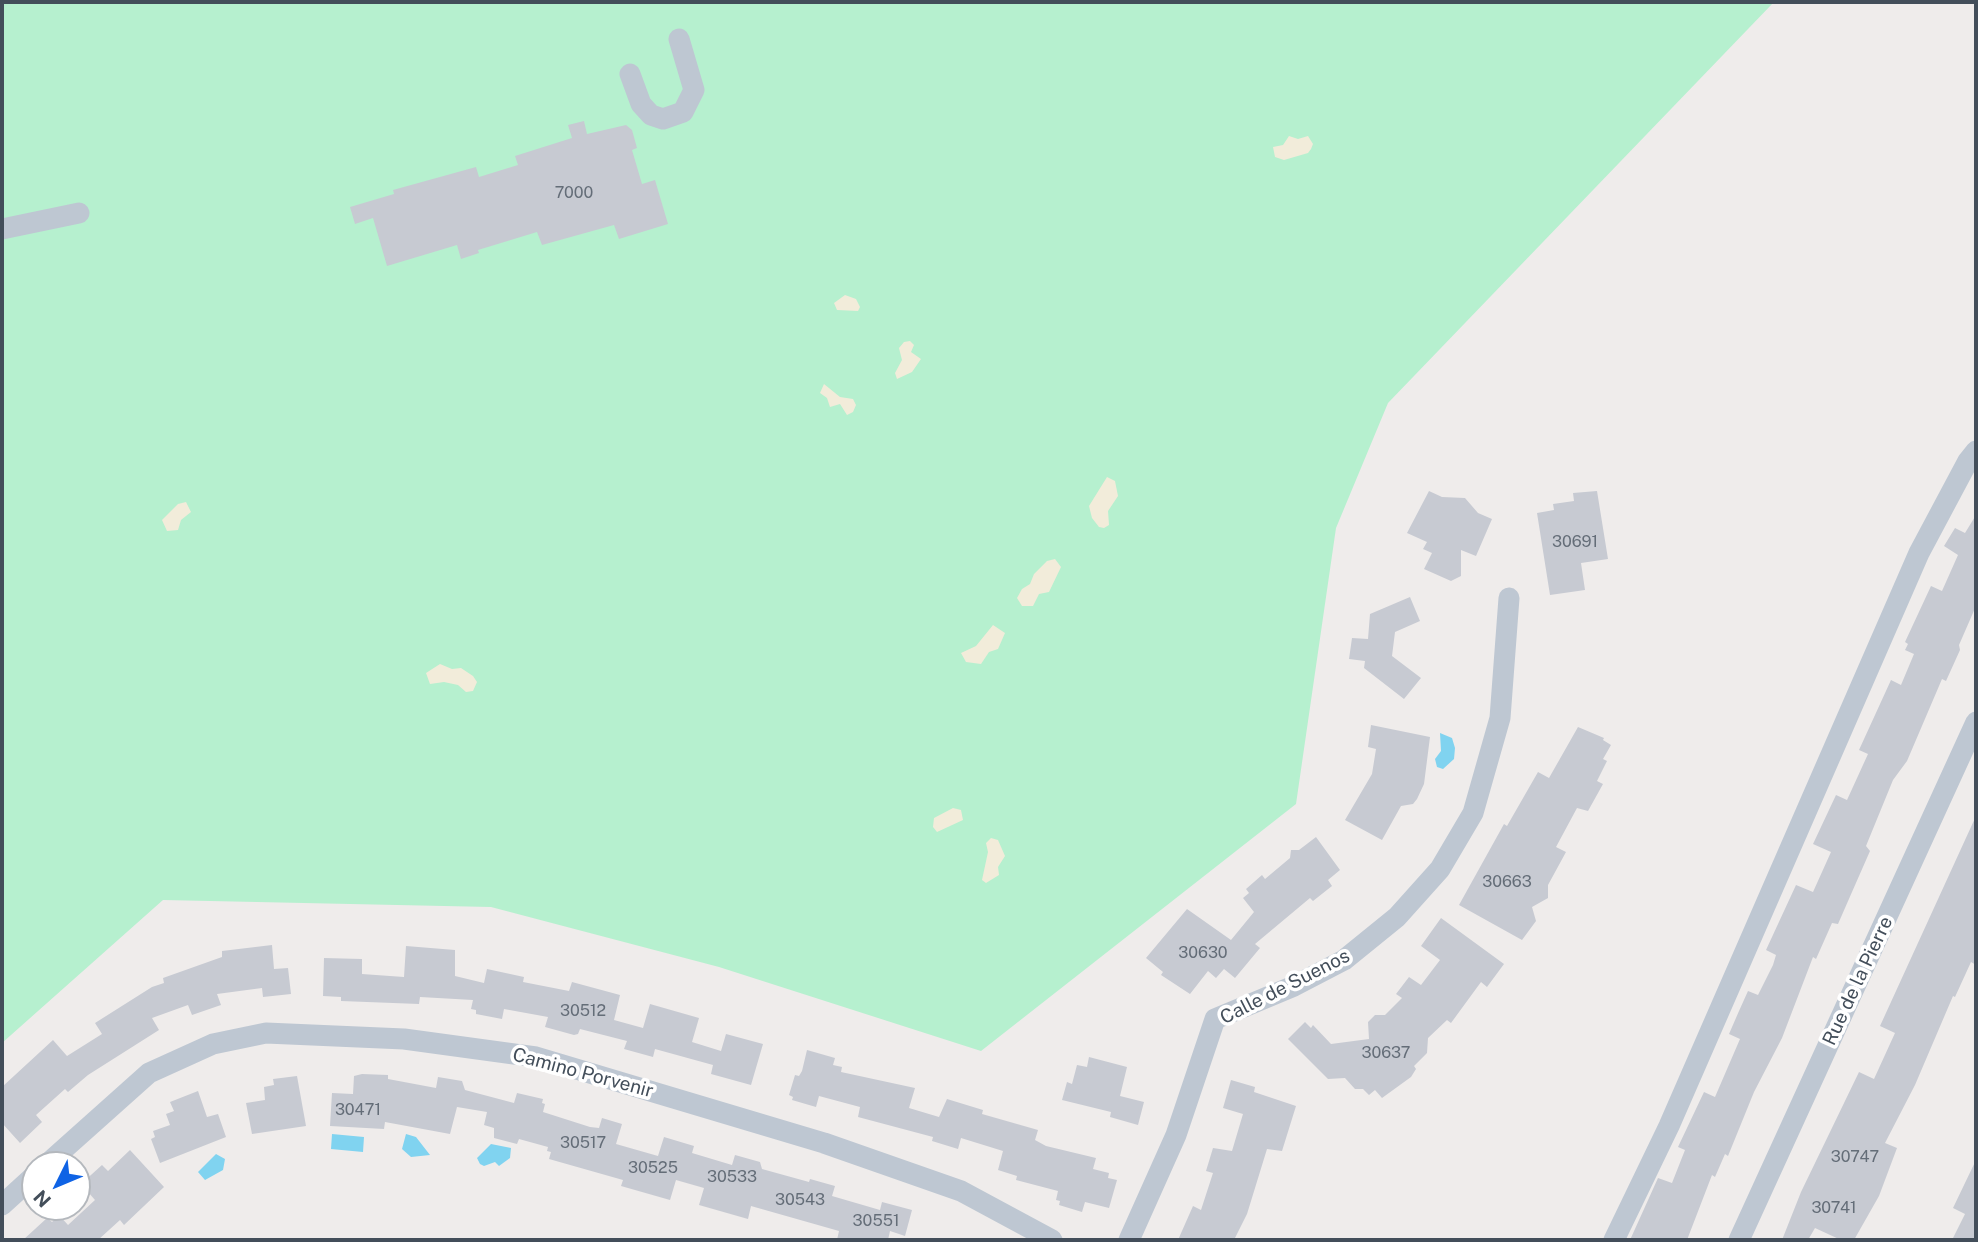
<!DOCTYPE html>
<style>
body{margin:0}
#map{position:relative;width:1978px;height:1242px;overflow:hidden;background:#efeceb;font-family:"Public Sans",sans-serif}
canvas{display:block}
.frame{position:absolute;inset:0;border:4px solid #434e5a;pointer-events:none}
.north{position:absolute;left:21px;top:1151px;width:70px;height:70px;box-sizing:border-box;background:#fff;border:2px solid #b4b8bd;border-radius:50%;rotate:227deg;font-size:19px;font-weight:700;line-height:28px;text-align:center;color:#434e5a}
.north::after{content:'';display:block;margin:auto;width:24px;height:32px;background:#0f63e5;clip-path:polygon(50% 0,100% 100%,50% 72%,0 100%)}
</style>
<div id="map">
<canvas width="1978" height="1242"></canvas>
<div class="frame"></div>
<div class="north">N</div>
</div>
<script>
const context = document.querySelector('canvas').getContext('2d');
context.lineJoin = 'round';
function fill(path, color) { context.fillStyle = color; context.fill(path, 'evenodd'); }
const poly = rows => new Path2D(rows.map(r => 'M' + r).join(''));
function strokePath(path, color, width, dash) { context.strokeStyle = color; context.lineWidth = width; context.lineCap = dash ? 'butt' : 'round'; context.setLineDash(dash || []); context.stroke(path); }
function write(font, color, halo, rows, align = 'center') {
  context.font = font + ' "Public Sans",sans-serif'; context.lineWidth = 7; context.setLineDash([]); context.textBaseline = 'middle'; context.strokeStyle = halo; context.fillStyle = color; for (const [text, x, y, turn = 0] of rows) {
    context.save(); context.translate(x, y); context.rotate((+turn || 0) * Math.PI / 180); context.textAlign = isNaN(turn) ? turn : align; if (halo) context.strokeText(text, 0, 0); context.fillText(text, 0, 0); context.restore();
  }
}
fill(poly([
 [2,2,1774,2,1388,403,1336,528,1296,804,981,1051,719,967,491,907,163,900,2,1043]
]), '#b6f0cf');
fill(poly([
 [1289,136,1298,139,1308,136,1313,144,1311,149,1308,153,1284,160,1275,157,1273,147,1283,145],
 [845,295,856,299,860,307,858,311,837,310,834,303],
 [910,341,914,345,911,352,921,359,912,372,897,379,895,373,902,360,899,348,904,342],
 [824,384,840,397,853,399,856,405,853,412,847,415,840,404,830,407,827,398,820,393],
 [1107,477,1115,481,1118,496,1108,511,1109,525,1104,528,1099,527,1092,518,1089,506],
 [186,502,191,512,181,520,178,530,167,531,162,520,178,504],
 [1055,559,1061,567,1049,592,1039,594,1033,606,1022,606,1017,598,1022,589,1030,584,1034,574,1047,561],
 [993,625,1005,633,998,649,989,652,981,664,966,662,961,653,976,646],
 [440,664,452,669,461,668,473,676,477,682,473,691,466,692,458,685,444,682,430,684,426,673],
 [953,808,961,810,963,820,937,832,933,827,934,818],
 [991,838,998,840,1005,856,998,867,999,875,986,883,982,880,988,852,986,843]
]), '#f2ecda');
fill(poly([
 [1440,733,1452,738,1455,748,1454,759,1443,769,1437,767,1435,759,1441,751],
 [332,1134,364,1137,363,1152,331,1149],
 [406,1134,416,1137,430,1155,411,1157,402,1149],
 [491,1144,511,1148,510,1158,499,1166,495,1162,484,1166,480,1164,477,1158],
 [216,1154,225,1159,223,1170,205,1180,198,1172]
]), '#80d3f0');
fill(poly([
 [584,121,587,134,626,125,632,130,637,148,632,150,642,184,655,180,668,224,619,239,614,225,542,245,537,232,478,250,479,253,461,259,457,245,387,266,373,218,355,224,350,207,394,194,393,190,476,167,479,177,518,165,515,156,572,138,568,125],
 [1429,491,1442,497,1465,498,1478,513,1492,519,1476,556,1461,550,1461,576,1451,581,1424,569,1432,553,1423,549,1427,542,1407,533],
 [1597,491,1608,559,1581,563,1585,590,1550,595,1537,513,1554,510,1553,504,1574,501,1573,493],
 [1976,515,1976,606,1959,645,1960,650,1946,681,1942,679,1907,761,1893,780,1866,846,1870,851,1852,892,1838,924,1832,923,1816,959,1813,957,1782,1038,1754,1092,1728,1156,1725,1154,1715,1177,1712,1175,1687,1240,1630,1240,1658,1178,1672,1183,1685,1150,1678,1147,1704,1092,1715,1097,1740,1039,1729,1034,1739,1011,1748,991,1758,995,1773,965,1776,955,1766,950,1796,885,1813,892,1831,852,1813,844,1836,795,1847,800,1868,754,1859,750,1891,680,1901,685,1914,654,1905,650,1908,644,1905,642,1931,586,1942,591,1958,555,1944,546,1955,528,1965,533],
 [1410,597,1420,621,1395,632,1392,656,1421,678,1404,699,1364,668,1365,661,1349,659,1352,638,1368,639,1370,614],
 [1371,725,1430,737,1424,784,1417,799,1413,804,1401,806,1382,840,1345,820,1372,774,1376,749,1368,747],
 [1578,727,1604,738,1603,740,1611,745,1603,759,1607,761,1597,781,1603,784,1588,811,1577,808,1556,847,1566,852,1548,885,1548,898,1532,907,1536,921,1522,940,1459,905,1504,824,1507,826,1538,772,1549,778],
 [1976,816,1976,965,1971,962,1955,997,1953,996,1915,1085,1885,1143,1897,1148,1879,1196,1854,1240,1841,1240,1815,1228,1808,1240,1782,1240,1801,1192,1859,1072,1874,1079,1895,1033,1880,1026],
 [1316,837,1340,870,1328,880,1332,886,1313,901,1310,898,1255,944,1260,948,1235,978,1224,969,1216,978,1208,971,1190,994,1161,975,1163,972,1146,958,1187,909,1231,940,1254,912,1243,898,1249,893,1246,889,1262,875,1265,879,1290,858,1291,850,1299,850],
 [1441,918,1504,964,1487,987,1481,982,1451,1023,1447,1020,1428,1038,1427,1053,1414,1066,1416,1069,1411,1077,1382,1098,1375,1090,1369,1095,1363,1089,1355,1089,1345,1078,1328,1079,1288,1039,1305,1022,1311,1028,1313,1025,1331,1044,1369,1039,1368,1022,1375,1015,1385,1015,1402,998,1396,994,1409,977,1421,985,1440,960,1421,946],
 [272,945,274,969,288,968,291,994,263,997,262,988,217,994,221,1005,192,1015,188,1005,152,1018,159,1030,88,1075,68,1092,65,1089,36,1115,42,1122,20,1143,2,1123,2,1087,53,1040,67,1056,102,1034,95,1023,152,987,164,983,163,978,222,957,222,951],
 [406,946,455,950,455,976,484,983,487,969,524,977,523,982,569,991,572,982,620,995,614,1020,643,1028,650,1004,699,1018,692,1042,721,1051,726,1034,763,1044,751,1085,711,1074,713,1065,655,1049,653,1057,624,1049,627,1041,580,1029,578,1034,574,1035,545,1027,548,1017,504,1009,502,1019,476,1014,476,1010,471,1009,473,1000,420,997,419,1004,341,1001,341,997,323,996,324,958,362,959,362,974,404,977],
 [807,1050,835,1058,833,1065,842,1067,841,1072,915,1088,909,1108,939,1117,947,1099,983,1110,982,1114,1038,1130,1035,1140,1046,1146,1096,1158,1093,1169,1109,1173,1108,1178,1117,1180,1109,1208,1085,1202,1082,1212,1059,1205,1060,1201,1056,1200,1058,1191,1016,1180,1017,1176,998,1170,1003,1151,961,1138,958,1149,932,1141,933,1137,858,1117,860,1107,819,1096,816,1107,792,1100,793,1097,789,1095,795,1075,799,1076,802,1071],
 [1089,1057,1127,1067,1120,1096,1144,1102,1138,1125,1110,1117,1111,1112,1062,1100,1067,1082,1072,1084,1077,1065,1087,1067],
 [362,1074,388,1075,388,1079,436,1088,438,1077,462,1081,465,1090,514,1103,517,1093,543,1099,542,1103,545,1104,543,1112,590,1127,599,1128,602,1118,622,1124,616,1144,658,1156,664,1137,694,1146,692,1153,732,1165,735,1155,760,1162,762,1169,809,1182,810,1179,835,1186,832,1196,880,1210,882,1202,912,1210,905,1236,890,1231,888,1240,837,1240,839,1231,751,1206,748,1219,699,1205,704,1188,676,1180,670,1200,621,1186,623,1180,549,1159,551,1152,547,1151,548,1147,519,1139,517,1144,494,1138,494,1128,484,1125,487,1112,457,1107,450,1134,385,1122,384,1129,330,1126,332,1093,353,1094,354,1076],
 [297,1076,306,1126,252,1134,246,1103,265,1100,264,1087,274,1085,273,1079],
 [1231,1080,1255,1087,1254,1092,1296,1106,1282,1151,1267,1149,1247,1214,1234,1240,1178,1240,1193,1206,1201,1210,1213,1173,1206,1171,1213,1148,1232,1151,1243,1114,1223,1108],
 [198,1091,207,1117,218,1114,226,1137,160,1163,151,1139,155,1137,153,1131,170,1125,166,1114,174,1111,170,1102],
 [130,1150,164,1187,124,1225,120,1220,98,1240,23,1240,47,1218,52,1222,59,1215,68,1225,95,1200,81,1184,102,1165,108,1171],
 [1976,1160,1976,1240,1952,1240,1965,1214,1953,1208]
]), '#c7cad2');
strokePath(poly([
 [630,74,641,104,651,115,663,119,683,112,694,90,679,39],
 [2,229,79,213],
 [46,1165,149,1073,213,1044,266,1033,404,1039,536,1057,824,1143,961,1191,1052,1240],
 [2,1205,35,1175],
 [1129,1240,1176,1135,1215,1019,1294,986,1344,960,1397,917,1440,869,1473,813,1500,718,1509,598],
 [1614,1240,1669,1126,1919,553,1968,461,1976,451],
 [1739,1240,1976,722]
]), '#bec7d2', 21);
write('16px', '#646d78', null, [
 ["7000",574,193],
 ["30691",1575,542],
 ["30663",1507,882],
 ["30630",1203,953],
 ["30512",583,1011],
 ["30637",1386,1053],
 ["30471",358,1110],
 ["30517",583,1143],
 ["30747",1855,1157],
 ["30525",653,1168],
 ["30533",732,1177],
 ["30543",800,1200],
 ["30741",1834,1208],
 ["30551",876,1221]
]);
write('19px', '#434e5a', '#fff', [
 ["Rue de la Pierre",1858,981,-65],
 ["Calle de Suenos",1285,987,-27],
 ["Camino Porvenir",583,1073,15]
]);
</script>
